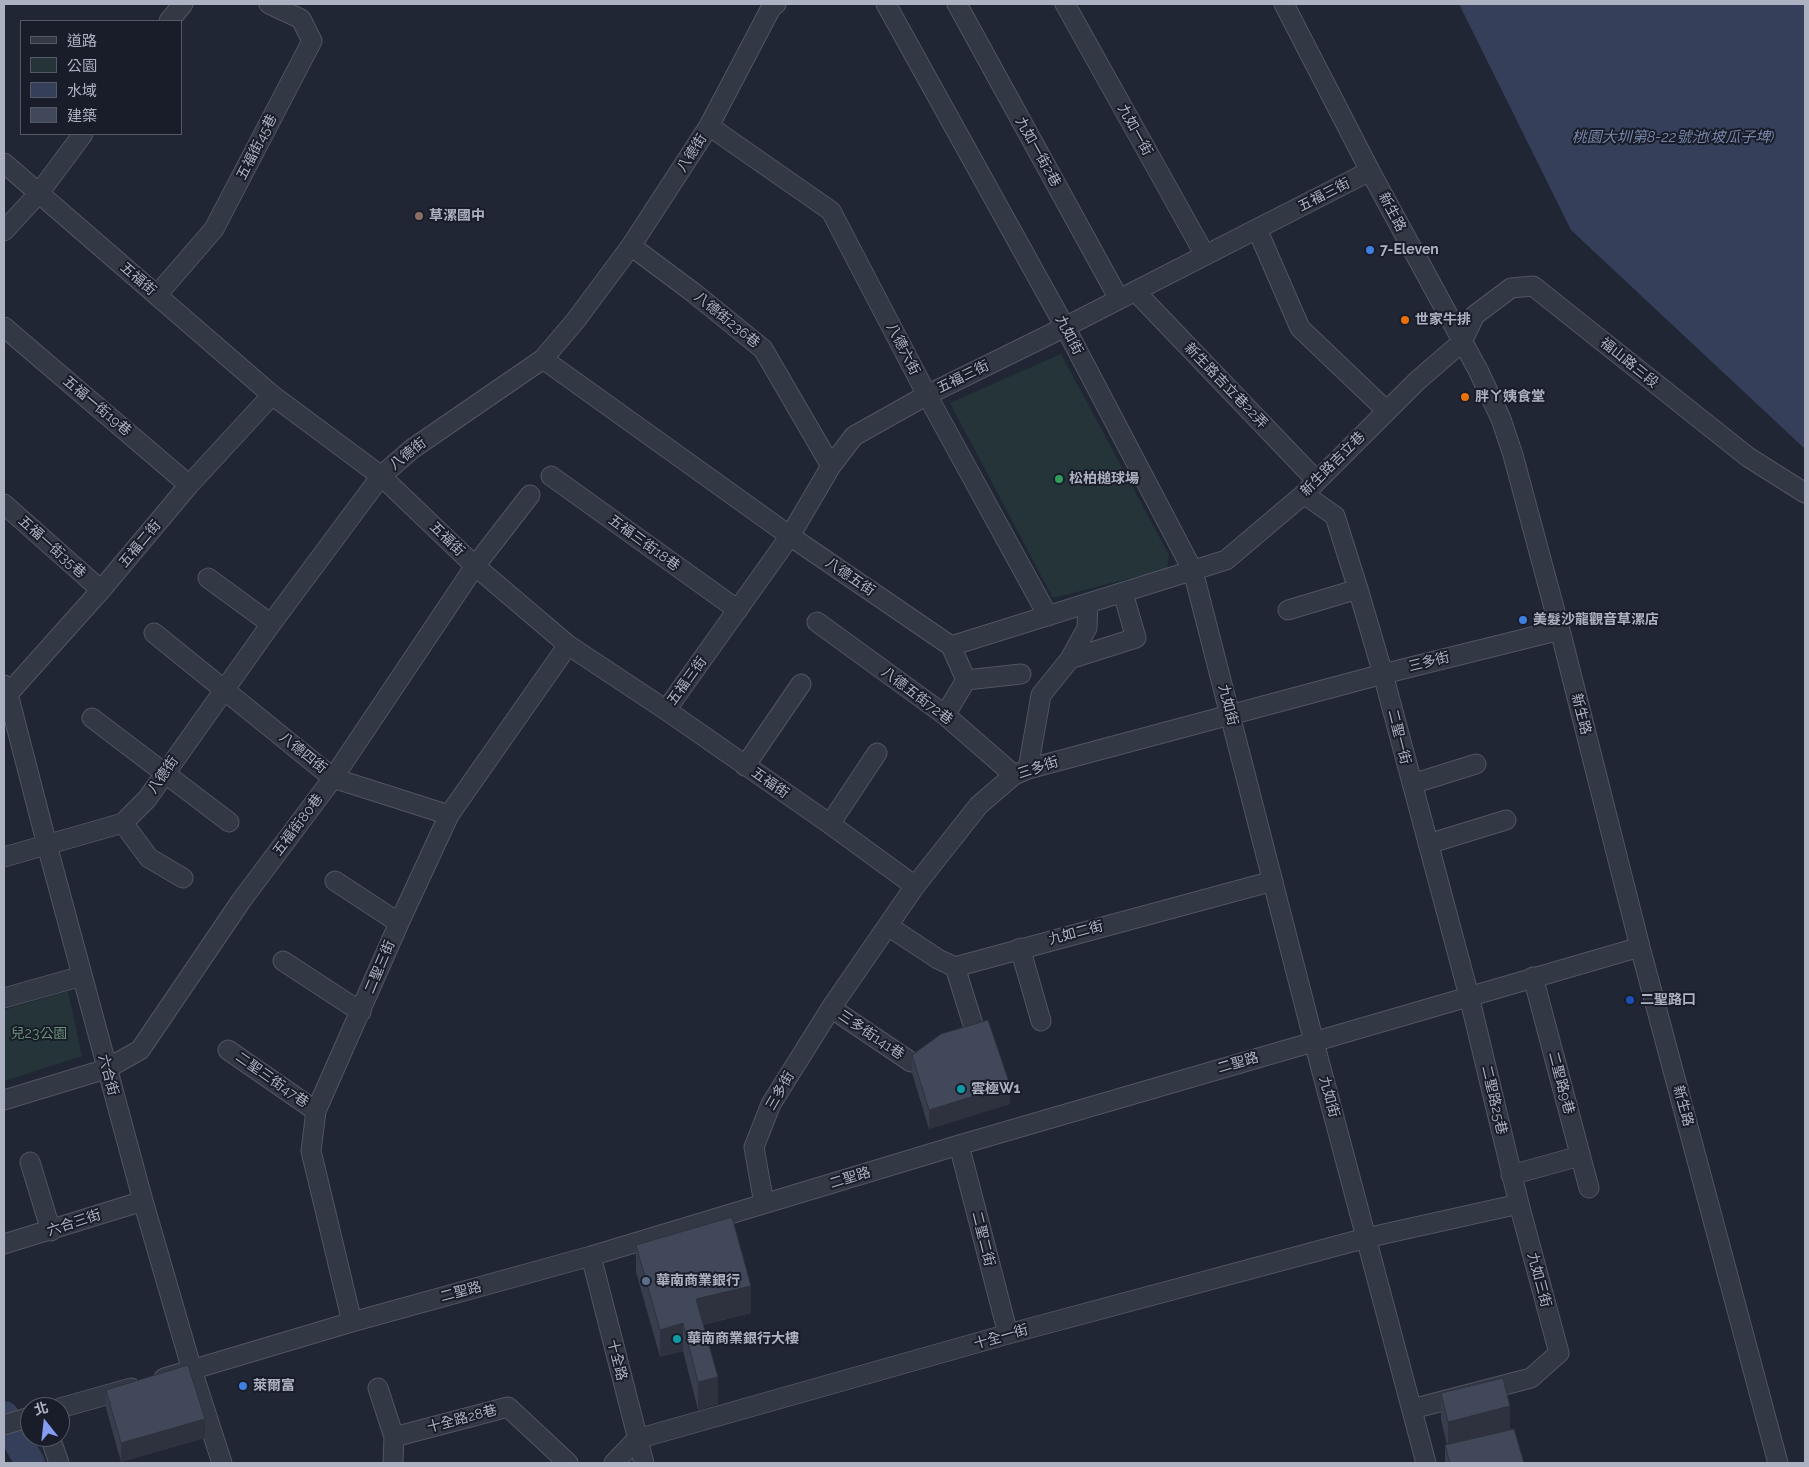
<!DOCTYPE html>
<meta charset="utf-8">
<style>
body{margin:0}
#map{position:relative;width:1809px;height:1467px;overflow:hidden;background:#202634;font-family:Raleway,"Noto Sans TC",sans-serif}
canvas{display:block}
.frame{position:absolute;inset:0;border:5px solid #adb2c2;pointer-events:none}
.legend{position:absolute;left:20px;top:20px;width:162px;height:115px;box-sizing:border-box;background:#191d29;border:1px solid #545966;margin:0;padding:6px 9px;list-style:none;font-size:15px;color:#adb2c2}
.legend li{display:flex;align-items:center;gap:10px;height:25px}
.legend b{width:25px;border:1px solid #545966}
.north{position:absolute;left:20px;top:1397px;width:50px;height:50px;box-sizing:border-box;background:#191d29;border:1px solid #545966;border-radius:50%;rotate:344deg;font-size:14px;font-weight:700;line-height:20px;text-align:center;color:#adb2c2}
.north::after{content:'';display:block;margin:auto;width:18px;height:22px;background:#849cf1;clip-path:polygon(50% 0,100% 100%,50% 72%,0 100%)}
</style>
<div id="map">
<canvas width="1809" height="1467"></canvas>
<div class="frame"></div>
<ul class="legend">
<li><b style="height:6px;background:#333845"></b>道路</li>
<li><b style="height:14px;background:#253438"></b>公園</li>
<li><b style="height:14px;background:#353f5a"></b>水域</li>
<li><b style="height:14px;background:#414859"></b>建築</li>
</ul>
<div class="north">北</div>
</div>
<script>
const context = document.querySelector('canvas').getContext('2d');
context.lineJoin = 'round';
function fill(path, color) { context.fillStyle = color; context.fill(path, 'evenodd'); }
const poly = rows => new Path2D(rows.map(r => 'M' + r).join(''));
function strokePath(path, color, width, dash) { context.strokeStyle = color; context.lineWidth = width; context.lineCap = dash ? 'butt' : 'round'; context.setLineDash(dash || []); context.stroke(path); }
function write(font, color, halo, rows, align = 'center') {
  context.font = font + ' Raleway,"Noto Sans TC",sans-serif'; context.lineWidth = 4; context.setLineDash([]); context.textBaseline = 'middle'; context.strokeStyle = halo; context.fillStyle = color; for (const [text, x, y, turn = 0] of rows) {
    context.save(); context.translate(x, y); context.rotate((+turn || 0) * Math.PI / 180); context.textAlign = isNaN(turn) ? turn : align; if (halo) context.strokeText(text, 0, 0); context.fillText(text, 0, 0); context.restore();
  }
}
fill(poly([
 [1061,354,1169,555,1167,569,1053,598,950,403],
 [68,991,82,1056,4,1081,4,1010]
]), '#253438');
fill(poly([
 [1459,4,1805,4,1805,449,1571,230]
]), '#353f5a');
strokePath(poly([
 [4,1416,30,1463]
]), '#353f5a', 30);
const minor = poly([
 [886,4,1065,327,1193,571,1314,1042,1426,1463],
 [957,4,1119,299],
 [1065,4,1205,255],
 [1284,4,1370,171,1478,370,1501,419,1513,455,1560,630,1640,947,1778,1463],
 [169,21,183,4],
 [709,126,831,211,927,395,1048,616],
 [4,163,272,395,381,476,475,566,568,645,666,710,830,824,915,886],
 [1257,229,1300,328,1387,411],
 [4,231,39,193,83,134],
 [631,246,694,293,763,349,831,466],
 [1135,291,1316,480],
 [157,295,214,229,312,41,301,19,269,4],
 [4,327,189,485],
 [543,359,790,536,951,646,1226,560,1304,494,1417,381,1462,342,1475,315,1511,288,1533,286,1748,457,1805,493],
 [551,476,738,610],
 [1304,494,1335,516,1358,589,1383,674,1469,996,1519,1204],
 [4,504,101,590],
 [208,578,271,624],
 [1288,610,1358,589],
 [817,622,945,715,1014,775],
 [154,633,333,778,449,815],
 [1070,659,1136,638,1123,593],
 [966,680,1021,674],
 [4,685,8,694,47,845,143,1201,192,1370,222,1463],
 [8,694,101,590,189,485,272,395],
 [666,710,790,536,831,466,854,436,927,395,1065,327,1370,171],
 [945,715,966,680,951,646],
 [92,718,229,822],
 [745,766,801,684],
 [1028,769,1041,695,1070,659,1087,628,1088,603],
 [1412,784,1476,764],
 [123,823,149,858,183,878],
 [830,824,877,753],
 [1428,844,1506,820],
 [4,857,123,823,147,799,271,624,381,476,412,449,543,359,576,320,631,246,709,126,771,8,776,4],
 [335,881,399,923],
 [888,926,938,959,955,967,1273,881],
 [1020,948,1041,1021],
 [283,961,361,1012],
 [955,967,976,1034],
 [1533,977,1589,1188],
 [4,998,82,976],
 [831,1008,911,1062],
 [228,1050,316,1111],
 [4,1100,106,1069,140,1050,241,901,333,778,475,566,530,495],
 [959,1145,1008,1334],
 [30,1162,51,1231],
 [1511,1175,1580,1156],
 [764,1204,754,1147,771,1104,831,1008,915,886,979,805,1014,775,1028,769,1383,674,1560,630],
 [4,1244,143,1201],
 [591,1256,644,1463],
 [352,1322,311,1151,316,1111,399,923,449,815,568,645],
 [164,1378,352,1322,591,1256,959,1145,1640,947],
 [378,1388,394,1437,393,1463],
 [60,1408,131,1388],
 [4,1425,30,1417],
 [50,1437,59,1463],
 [394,1437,508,1407,568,1463],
 [614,1463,637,1439,1008,1334,1366,1238,1519,1204,1559,1353,1531,1378,1412,1409]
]);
strokePath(minor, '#515563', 21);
strokePath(minor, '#333845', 19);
fill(poly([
 [912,1055,1010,1104,929,1129,912,1073],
 [636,1245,751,1313,703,1325,718,1404,698,1410,683,1351,660,1357,636,1272],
 [106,1390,205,1438,121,1462,106,1408],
 [1441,1393,1510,1430,1524,1463,1445,1463,1445,1445,1447,1445,1441,1420]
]), '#383e4d');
fill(poly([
 [1010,1085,1010,1104,929,1129,929,1110],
 [751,1286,751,1313,696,1326,696,1299],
 [683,1323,683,1351,660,1357,660,1330],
 [718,1377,718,1404,698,1410,698,1382],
 [1510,1406,1510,1434,1448,1449,1448,1422],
 [205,1419,205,1438,121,1462,121,1443]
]), '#2e323e');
const building = poly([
 [988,1020,1010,1085,929,1110,912,1055,941,1034,988,1020],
 [732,1217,751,1286,696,1299,718,1377,698,1382,683,1323,660,1330,636,1245,732,1217],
 [188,1365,205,1419,121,1443,106,1390,188,1365],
 [1503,1378,1510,1406,1448,1422,1441,1393,1503,1378],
 [1514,1429,1524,1463,1450,1463,1445,1445,1514,1429]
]);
fill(building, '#414859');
strokePath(building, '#2e323e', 1);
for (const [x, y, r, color] of [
 [419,216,5,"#8d6e63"],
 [1370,250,5,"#3f7fe0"],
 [1405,320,5,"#e8710a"],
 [1465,397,5,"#e8710a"],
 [1059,479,5,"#2e9e5b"],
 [1523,620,5,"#3f7fe0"],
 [1630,1000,5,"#1a4fb4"],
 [961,1089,5,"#0f9aa8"],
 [646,1281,5,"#5c6f8a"],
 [677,1339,5,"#0f9aa8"],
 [243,1386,5,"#3f7fe0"]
]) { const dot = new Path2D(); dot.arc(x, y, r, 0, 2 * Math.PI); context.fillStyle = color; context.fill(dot); strokePath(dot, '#191d29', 2); }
write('14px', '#adb2c2', '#191d29', [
 ["九如一街",1135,130,61],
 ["五福街45巷",257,147,-63],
 ["九如一街2巷",1038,152,61],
 ["八德街",692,153,-57],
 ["五福三街",1324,195,-27],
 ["新生路",1392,212,62],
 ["五福街",138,279,41],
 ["八德街236巷",727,320,39],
 ["九如街",1069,335,62],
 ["八德六街",903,349,63],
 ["福山路三段",1629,363,39],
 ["五福三街",963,377,-26],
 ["新生路吉立巷22弄",1226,386,46],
 ["五福一街19巷",97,406,40],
 ["八德街",408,454,-38],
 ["新生路吉立巷",1333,464,-45],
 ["五福街",447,539,44],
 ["五福三街18巷",644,543,36],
 ["五福二街",140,544,-50],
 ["五福一街35巷",52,547,42],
 ["八德五街",850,577,34],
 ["三多街",1429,662,-14],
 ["五福三街",687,681,-54],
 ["八德五街72巷",917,696,37],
 ["九如街",1228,705,76],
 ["新生路",1581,714,76],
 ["二聖一街",1399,737,76],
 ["八德四街",303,753,39],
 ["三多街",1038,768,-18],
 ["八德街",163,775,-55],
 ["五福街",770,783,35],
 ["五福街80巷",298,825,-53],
 ["九如二街",1076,933,-15],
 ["二聖三街",380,967,-67],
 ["三多街141巷",871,1035,34],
 ["二聖路",1238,1063,-16],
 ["六合街",108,1075,75],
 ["二聖三街47巷",272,1080,35],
 ["二聖路9巷",1561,1083,75],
 ["三多街",780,1091,-60],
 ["九如街",1329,1097,75],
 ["二聖路25巷",1494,1100,77],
 ["新生路",1683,1106,75],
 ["二聖路",850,1178,-17],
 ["六合三街",74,1223,-18],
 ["二聖二街",983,1239,76],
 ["九如三街",1539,1280,75],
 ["二聖路",461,1292,-15],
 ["十全一街",1001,1337,-16],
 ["十全路",617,1360,76],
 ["十全路28巷",462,1419,-15]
]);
write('bold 14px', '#adb2c2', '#191d29', [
 ["草漯國中",429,216],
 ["7-Eleven",1380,250],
 ["世家牛排",1415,320],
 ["胖ㄚ姨食堂",1475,397],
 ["松柏槌球場",1069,479],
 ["美髮沙龍觀音草漯店",1533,620],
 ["二聖路口",1640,1000],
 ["雲極W1",971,1089],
 ["華南商業銀行",656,1281],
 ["華南商業銀行大樓",687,1339],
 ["萊爾富",253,1386]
], 'left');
write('14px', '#679077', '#191d29', [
 ["兒23公園",39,1034]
]);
write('italic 15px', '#7785a9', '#191d29', [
 ["桃園大圳第8-22號池(坡瓜子埤)",1673,137]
]);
</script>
